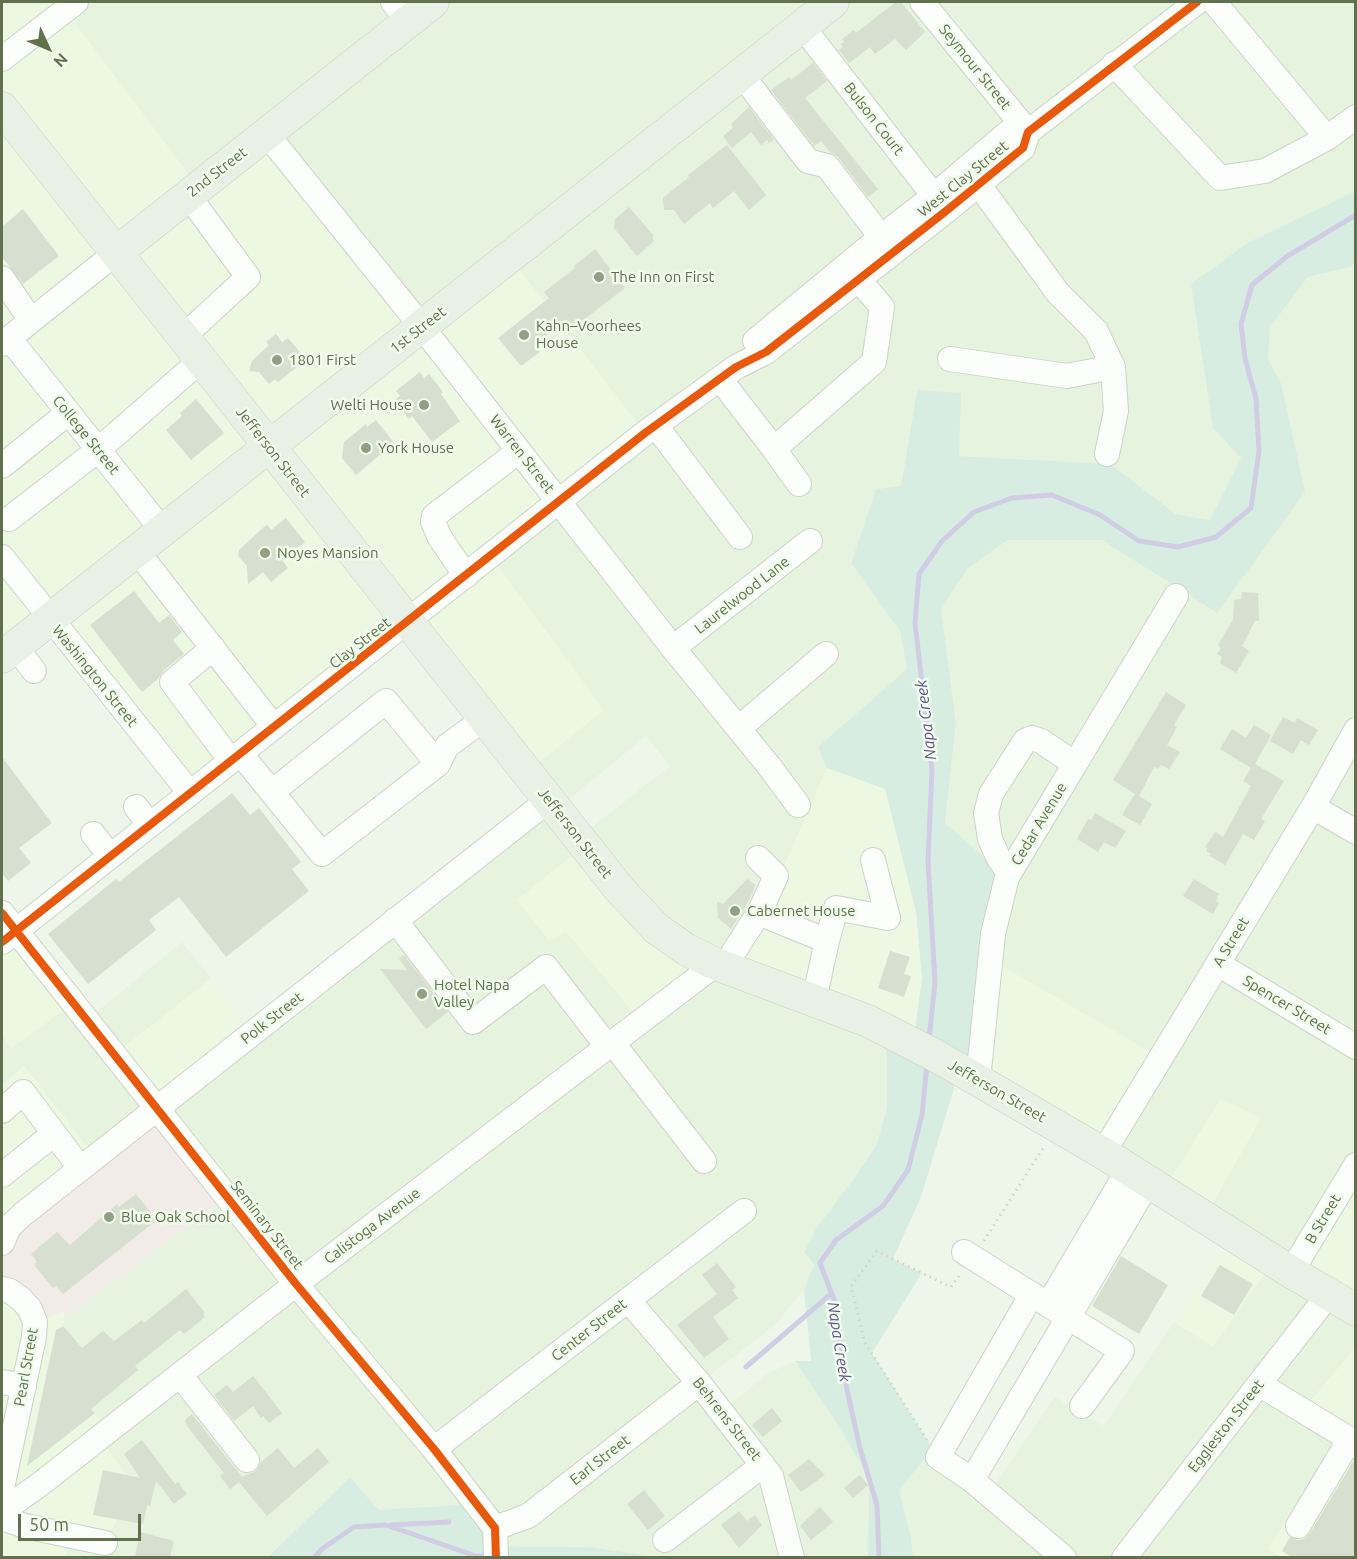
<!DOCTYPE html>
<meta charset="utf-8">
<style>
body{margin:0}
#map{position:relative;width:1357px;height:1559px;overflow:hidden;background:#eef6ea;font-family:Ubuntu,sans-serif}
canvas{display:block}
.frame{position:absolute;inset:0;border:3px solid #61704d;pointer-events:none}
.north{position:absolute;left:18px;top:18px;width:60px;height:60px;-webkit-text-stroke:4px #f1fdec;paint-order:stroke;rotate:134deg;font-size:16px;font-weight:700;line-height:24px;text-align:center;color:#61704d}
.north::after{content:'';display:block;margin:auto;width:21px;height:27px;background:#61704d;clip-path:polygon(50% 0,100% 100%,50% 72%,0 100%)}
.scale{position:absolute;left:18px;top:1514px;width:123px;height:27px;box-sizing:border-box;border:3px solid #61704d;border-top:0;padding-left:8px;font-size:18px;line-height:21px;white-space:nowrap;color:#61704d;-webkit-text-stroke:4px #f1fdec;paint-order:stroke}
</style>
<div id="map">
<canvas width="1357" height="1559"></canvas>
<div class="frame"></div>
<div class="north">N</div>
<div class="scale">50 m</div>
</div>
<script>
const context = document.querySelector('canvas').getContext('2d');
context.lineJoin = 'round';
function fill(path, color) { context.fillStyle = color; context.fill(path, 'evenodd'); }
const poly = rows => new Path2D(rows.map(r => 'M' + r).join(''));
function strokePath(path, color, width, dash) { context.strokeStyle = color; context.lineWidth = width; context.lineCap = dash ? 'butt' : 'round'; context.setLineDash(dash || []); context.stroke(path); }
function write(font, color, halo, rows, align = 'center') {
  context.font = font + ' Ubuntu,sans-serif'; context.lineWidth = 5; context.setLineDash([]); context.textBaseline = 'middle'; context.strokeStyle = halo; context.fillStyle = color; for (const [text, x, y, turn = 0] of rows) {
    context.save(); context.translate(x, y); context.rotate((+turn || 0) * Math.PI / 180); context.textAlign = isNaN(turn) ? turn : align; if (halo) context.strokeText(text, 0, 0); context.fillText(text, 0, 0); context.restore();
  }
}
fill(poly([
 [59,2,1355,2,1355,193,1249,242,1213,427,1241,458,1210,520,1176,514,1110,464,959,456,917,390,901,486,876,489,851,562,900,631,907,669,818,747,827,768,738,972,887,1030,887,1108,876,1146,852,1181,817,1227,804,1252,814,1265,804,1289,776,1324,700,1383,722,1412,766,1374,795,1361,838,1425,869,1479,868,1557,657,1558,588,1547,496,1546,415,1509,379,1510,350,1477,267,1557,66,1557,70,1535,100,1438,57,1366,64,1319,226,1196,95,1157,24,1066,2,1085,2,1035,11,1048,73,1003,87,1020,182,942,211,979,114,1055,156,1108,549,799,527,772,491,556,422,327,198,187],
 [646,736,670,766,579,837,557,809],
 [566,931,715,964,641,1021],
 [1355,266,1355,1348,1303,1411,1342,1434,1268,1549,1281,1557,913,1557,911,1537,899,1490,933,1449,989,1493,1055,1397,1104,1426,1174,1322,1213,1346,1274,1261,1205,1217,1260,1118,1221,1099,1164,1190,1103,1153,992,960,1007,877,945,823,956,723,941,608,968,568,1008,540,1102,540,1217,613,1281,383,1268,359,1270,326,1308,277]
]), '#e6f3de');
fill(poly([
 [2,2,59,2,198,187,266,133,421,327,510,257,645,433,491,556,604,710,527,772,407,623,190,793,50,618,2,657],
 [827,768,885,789,916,912,922,979,913,1043,738,973],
 [585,845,716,964,641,1021,566,931,549,941,517,900],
 [2,913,73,1003,11,1049,2,1035],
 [992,960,1161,1058,1103,1153,986,1083],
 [211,979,253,1033,156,1108,114,1055],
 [24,1066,95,1157,2,1243,2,1085],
 [1221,1099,1261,1118,1205,1217,1164,1190],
 [1356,1173,1355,1310,1291,1272],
 [1230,1233,1274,1261,1213,1346,1174,1322],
 [2,1289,65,1311,63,1326,81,1347,57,1366,109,1431,100,1438,126,1475,117,1520,105,1543,70,1536,66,1557,2,1557,2,1518,58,1533,39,1511,39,1486,2,1511],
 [1355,1348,1355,1557,1281,1557,1268,1549,1342,1435,1302,1411]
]), '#edf8e2');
fill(poly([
 [156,1108,227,1197,64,1319,64,1311,35,1322,2,1289,2,1243]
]), '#f2ece9');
fill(poly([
 [1352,193,1355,193,1355,266,1308,277,1270,327,1268,359,1281,383,1305,492,1217,613,1102,540,1008,540,968,568,941,608,956,723,945,823,1007,877,986,1083,960,1069,921,1197,893,1259,922,1273,872,1353,933,1449,899,1490,911,1537,913,1557,868,1557,869,1479,838,1425,795,1361,811,1361,804,1289,814,1265,804,1252,817,1227,852,1181,876,1146,887,1108,887,1030,913,1043,922,979,916,912,885,789,827,768,818,747,907,669,900,631,851,563,876,489,901,486,917,390,961,393,959,456,1110,464,1176,514,1210,520,1241,458,1213,428,1191,284,1249,242],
 [350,1477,379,1510,476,1504,496,1546,588,1547,657,1557,267,1558]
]), '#d8ede2');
strokePath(poly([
 [929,1040,935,982,928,861,932,770,915,623,919,574,942,541,974,512,1012,498,1052,495,1100,515,1139,541,1178,547,1216,537,1251,508,1259,451,1256,399,1245,358,1241,324,1252,285,1286,257,1356,215],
 [746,1367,831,1294],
 [391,1525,449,1522],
 [314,1558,322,1549,354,1527,386,1525,476,1556,491,1557],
 [879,1558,877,1505,860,1448,847,1390,836,1305,820,1263,836,1240,883,1206,908,1170,922,1115,927,1064]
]), '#d1cde4', 5);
fill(poly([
 [896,2,901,2,925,32,906,50,895,39,875,54,870,47,849,63,839,50,843,47,841,44,844,42,842,39,854,30,856,33],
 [813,63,827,81,805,98,878,189,868,197,838,157,830,152,821,141,814,146,771,90,789,77,791,80],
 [749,107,774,140,769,143,767,140,761,145,751,132,732,148,723,136,733,128,731,124],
 [727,145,766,195,749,210,734,191,713,208,710,203,684,224,674,210,664,210,663,198,689,177,688,175],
 [629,207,654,236,652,238,654,241,637,256,614,228,615,219],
 [23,209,59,256,23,284,2,257,2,227],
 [595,249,625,288,569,331,563,323,534,345,540,352,521,366,498,338,549,298,544,292,575,268,574,266],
 [276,334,282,342,288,338,304,357,294,364,297,367,278,382,275,379,269,384,259,372,249,371,252,361,269,345,266,342],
 [420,372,424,378,429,374,443,392,441,394,460,421,432,442,412,416,409,419,395,400,400,396,396,391],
 [196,399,224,433,191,460,166,430,182,416,180,413],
 [376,420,394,443,356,475,342,458,344,442,366,424,367,427],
 [286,518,305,542,282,560,288,568,271,582,263,572,248,584,247,566,238,556,239,550,265,526,268,525,271,530],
 [134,591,159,623,169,615,182,632,173,640,184,654,163,671,158,679,142,692,90,625],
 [1242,592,1258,593,1259,621,1255,621,1242,646,1249,651,1236,673,1220,663,1222,657,1217,654,1221,648,1218,645,1233,620,1234,600,1241,599],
 [1166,692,1186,705,1174,725,1177,727,1167,745,1180,752,1169,769,1161,765,1158,769,1154,767,1139,796,1152,804,1140,825,1122,815,1135,794,1113,780],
 [1283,717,1295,723,1297,718,1318,730,1309,745,1301,740,1293,754,1270,741],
 [1254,725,1271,735,1255,764,1284,781,1261,819,1265,821,1254,840,1243,834,1225,865,1210,856,1211,854,1206,851,1208,849,1205,847,1215,832,1223,837,1251,786,1243,781,1251,768,1220,749,1232,729,1246,738],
 [2,757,52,823,19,848,31,863,8,881,2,873],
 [232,793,250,815,259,808,301,862,292,869,309,891,226,957,179,897,149,920,156,930,88,984,48,934,116,879,119,882],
 [1095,813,1126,831,1115,848,1104,842,1098,852,1077,839,1088,819,1091,820],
 [747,879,756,885,747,904,731,929,718,918,717,902,723,904],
 [1194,879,1219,894,1216,901,1219,903,1213,914,1183,896],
 [890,951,910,957,904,974,911,976,904,997,878,988],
 [404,955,448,1012,426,1029,380,969,407,970,399,959],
 [136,1194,157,1220,63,1294,56,1286,53,1288,34,1265,37,1262,31,1254,57,1232,70,1245,117,1204,119,1207],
 [1121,1256,1168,1285,1139,1334,1092,1306],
 [717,1263,736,1287,732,1290,738,1298,713,1317,729,1339,704,1358,677,1325,717,1294,702,1275],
 [1220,1265,1253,1284,1234,1315,1201,1296],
 [186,1289,205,1313,203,1314,205,1317,184,1334,180,1330,135,1366,138,1370,91,1409,95,1413,27,1466,56,1330,63,1326,82,1348,103,1331,114,1341,142,1320,144,1323],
 [253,1376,282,1413,269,1423,263,1416,261,1418,253,1406,234,1421,214,1395,227,1385,233,1392],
 [772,1408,782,1421,763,1437,752,1425],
 [192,1414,242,1477,256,1471,261,1462,278,1448,294,1468,318,1448,329,1462,267,1516,239,1482,230,1489,220,1476,224,1473,187,1426,185,1420],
 [142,1440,175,1484,178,1482,187,1494,174,1504,156,1481,150,1506,147,1505,143,1524,93,1515,103,1470,140,1478,124,1454],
 [809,1459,825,1475,801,1492,788,1475],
 [1354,1460,1356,1460,1356,1557,1292,1557,1282,1551,1290,1537,1298,1540,1305,1538,1310,1533],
 [860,1475,868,1485,853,1498,844,1488],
 [644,1490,665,1516,648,1530,627,1504],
 [820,1507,833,1522,811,1540,800,1526],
 [739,1511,747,1521,755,1515,762,1525,739,1548,721,1525],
 [140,1532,174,1541,170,1557,135,1557]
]), '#d7dfd0');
const minor = poly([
 [393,2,408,21],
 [922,2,1028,132],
 [802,26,944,209],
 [2,59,76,2],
 [1114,64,1220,178,1265,171,1327,138,1214,2],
 [741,74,808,161,827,166,881,237],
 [266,133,422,327,673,648,769,766,798,805],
 [1327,138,1356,117],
 [979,185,1058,293,1096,331,1113,367,1116,411,1107,454],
 [2,278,31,320],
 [183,337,248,277,188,195],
 [9,338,163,531],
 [755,341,881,237,934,196,1009,132,1028,132],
 [2,344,117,252],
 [950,359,1067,376,1113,367],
 [720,379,774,449,874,362,882,307,859,280],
 [656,426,740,537],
 [774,449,799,484],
 [2,466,68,413],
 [9,519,98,450,201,360],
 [137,551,274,727],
 [2,557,190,793],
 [466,576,440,538,433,522,434,516,519,451],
 [15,646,34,671],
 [213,648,172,682,231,761],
 [673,648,810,541],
 [739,728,826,654],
 [240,753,322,854,438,764,447,746,484,719],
 [272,792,386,701,438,764],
 [136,807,150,825],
 [1313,807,1356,832],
 [93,834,110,856],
 [1009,873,998,857,990,839,986,813,991,794,1025,741,1032,738,1041,741,1075,764],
 [2,913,296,1284,434,1449,495,1528,496,1558],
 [766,916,827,941,814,1000],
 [395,920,473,1022,546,967,607,1046],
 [827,941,836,908,888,918,873,860],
 [2,942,645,433,736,367,766,352,946,211,1023,148,1028,132,1197,2],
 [1218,964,1356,1047],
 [724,967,760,911,776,876,758,858],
 [612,1042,704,1161],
 [978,1080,993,934,1007,877,1176,596],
 [2,1111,23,1092,80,1168],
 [1103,1153,1313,807,1356,730],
 [2,1175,54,1134],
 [2,1243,9,1227,23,1214,550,799],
 [964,1252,1122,1351,1082,1406],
 [1291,1272,1356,1165],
 [2,1289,10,1291,21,1299,30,1309,35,1322,34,1337,2,1488],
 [1032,1294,938,1457,972,1480,1064,1558],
 [628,1300,699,1383,771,1476,792,1558],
 [1048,1305,1129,1169],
 [180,1375,247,1460],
 [2,1382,24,1386],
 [1259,1384,1356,1443],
 [434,1449,744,1211],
 [972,1480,1149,1181],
 [2,1511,39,1485,296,1284,716,964],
 [2,1518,25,1526,105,1543],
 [1298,1526,1344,1449,1356,1444],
 [495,1528,528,1516,699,1383],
 [665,1540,763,1465],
 [1124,1558,1329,1294]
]);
const major = poly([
 [2,108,620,890,657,929,687,950,716,964,868,1021,938,1057,1103,1153,1291,1272,1356,1310],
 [117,252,433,2],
 [2,657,833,2]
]);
strokePath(minor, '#ccd4c6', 26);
strokePath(major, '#cad1c3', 33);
strokePath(poly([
 [984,1241,1045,1145],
 [927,1440,865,1343,851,1286,877,1251,951,1287,961,1273]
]), '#d1d6cb', 3, [1.5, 4.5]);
strokePath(minor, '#fcfefc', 24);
strokePath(major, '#e9f1e6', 32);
strokePath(poly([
 [2,913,296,1284,434,1449,495,1528,496,1558],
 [2,942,645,433,736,367,766,352,946,211,1023,148,1028,132,1197,2]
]), '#e8590c', 8);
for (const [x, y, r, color] of [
 [599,277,6,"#929f84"],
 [524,335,6,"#929f84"],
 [277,360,6,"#929f84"],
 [424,405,6,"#929f84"],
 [366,448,6,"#929f84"],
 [265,553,6,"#929f84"],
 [735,911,6,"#929f84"],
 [422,994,6,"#929f84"],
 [109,1217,6,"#929f84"]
]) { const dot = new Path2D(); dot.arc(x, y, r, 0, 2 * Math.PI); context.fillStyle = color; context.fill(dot); strokePath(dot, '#f1fdec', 2); }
write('15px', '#61704d', '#f1fdec', [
 ["Seymour Street",975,67,51],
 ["Bulson Court",874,119,52],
 ["2nd Street",217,172,-38],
 ["West Clay Street",963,179,-39],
 ["1st Street",418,330,-38],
 ["College Street",86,435,51],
 ["Jefferson Street",273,452,52],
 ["Warren Street",522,454,52],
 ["Laurelwood Lane",742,595,-38],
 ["Clay Street",360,643,-38],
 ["Washington Street",95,676,51],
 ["Cedar Avenue",1039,824,-59],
 ["Jefferson Street",575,833,52],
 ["A Street",1231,942,-59],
 ["Spencer Street",1287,1005,31],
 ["Polk Street",272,1018,-38],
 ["Jefferson Street",997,1091,30],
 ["B Street",1323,1219,-59],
 ["Seminary Street",267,1225,52],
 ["Calistoga Avenue",372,1226,-37],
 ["Center Street",589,1330,-38],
 ["Pearl Street",26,1367,-80],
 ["Behrens Street",727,1419,52],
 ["Eggleston Street",1226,1426,-52],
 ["Earl Street",600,1460,-38]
]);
write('15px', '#61704d', '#f1fdec', [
 ["The Inn on First",611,277],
 ["Kahn–Voorhees",536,326],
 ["House",536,343],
 ["1801 First",289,360],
 ["Welti House",412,405,"right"],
 ["York House",378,448],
 ["Noyes Mansion",277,553],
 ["Cabernet House",747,911],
 ["Hotel Napa",434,985],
 ["Valley",434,1002],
 ["Blue Oak School",121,1217]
], 'left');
write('italic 16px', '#645395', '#f1fdec', [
 ["Napa Creek",926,720,-97],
 ["Napa Creek",839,1342,81]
]);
</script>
